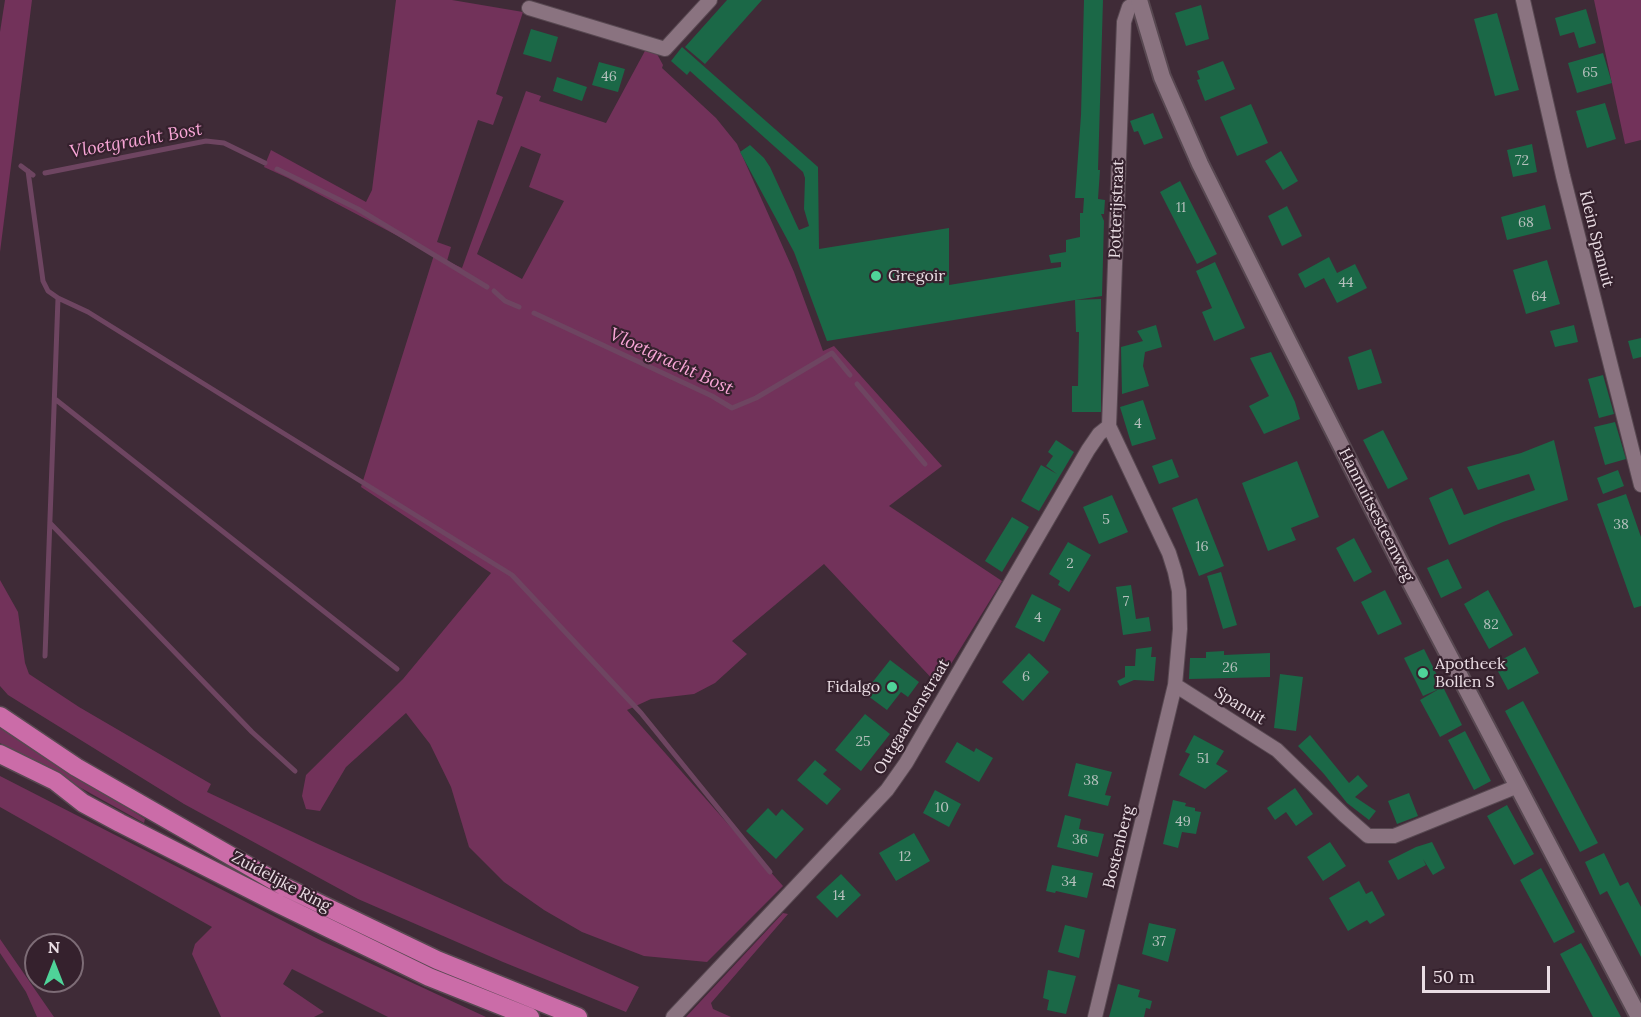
<!DOCTYPE html>
<style>
body{margin:0}
#map{position:relative;width:1641px;height:1017px;overflow:hidden;background:#3f2b37;font-family:Lora,serif}
canvas{display:block}
.north{position:absolute;left:24px;top:933px;width:60px;height:60px;box-sizing:border-box;background:#35212d;border:2px solid #7d6c76;border-radius:50%;rotate:0deg;font-size:16px;font-weight:700;line-height:24px;text-align:center;color:#eadde4}
.north::after{content:'';display:block;margin:auto;width:21px;height:27px;background:#4fd399;clip-path:polygon(50% 0,100% 100%,50% 72%,0 100%)}
.scale{position:absolute;left:1422px;top:966px;width:128px;height:27px;box-sizing:border-box;border:3px solid #eadde4;border-top:0;padding-left:8px;font-size:18px;line-height:21px;white-space:nowrap;color:#eadde4;-webkit-text-stroke:4px #35212d;paint-order:stroke}
</style>
<div id="map">
<canvas width="1641" height="1017"></canvas>
<div class="north">N</div>
<div class="scale">50 m</div>
</div>
<script>
const context = document.querySelector('canvas').getContext('2d');
context.lineJoin = 'round';
function fill(path, color) { context.fillStyle = color; context.fill(path, 'evenodd'); }
const poly = rows => new Path2D(rows.map(r => 'M' + r).join(''));
function strokePath(path, color, width, dash) { context.strokeStyle = color; context.lineWidth = width; context.lineCap = dash ? 'butt' : 'round'; context.setLineDash(dash || []); context.stroke(path); }
function write(font, color, halo, rows, align = 'center') {
  context.font = font + ' Lora,serif'; context.lineWidth = 4.5; context.setLineDash([]); context.textBaseline = 'middle'; context.strokeStyle = halo; context.fillStyle = color; for (const [text, x, y, turn = 0] of rows) {
    context.save(); context.translate(x, y); context.rotate((+turn || 0) * Math.PI / 180); context.textAlign = isNaN(turn) ? turn : align; if (halo) context.strokeText(text, 0, 0); context.fillText(text, 0, 0); context.restore();
  }
}
fill(poly([
 [5,0,32,0,0,252,0,32],
 [396,0,452,0,523,12,496,94,503,97,493,125,478,120,437,242,451,247,447,261,462,268,526,91,541,96,539,101,606,123,646,49,652,51,657,54,663,65,662,68,716,118,737,144,794,272,823,351,834,346,942,466,889,506,1002,581,938,685,824,564,732,641,747,654,715,683,694,694,651,699,627,710,783,886,707,962,644,956,582,932,544,910,504,882,469,847,451,787,430,744,406,713,346,767,320,811,306,809,302,796,306,775,403,679,491,573,361,487,434,255,288,178,264,167,271,150,366,202,372,190],
 [521,146,541,154,529,187,564,201,522,279,477,254],
 [1594,0,1641,0,1641,140,1625,144],
 [0,580,18,612,25,663,29,674,79,707,211,784,207,792,318,844,639,987,626,1012,503,962,358,899,184,804,8,695,0,686],
 [0,727,145,819,144,823,0,743],
 [0,776,322,941,486,1017,388,1017,292,969,283,984,324,1012,314,1017,221,1017,192,954,195,944,212,927,0,807],
 [783,913,788,914,711,1003,713,1009,731,1017,686,1017],
 [0,939,54,1017,37,1017,26,992,0,953]
]), '#72325a');
strokePath(poly([
 [21,166,33,175],
 [277,169,358,209,487,287],
 [28,171,43,281,48,291,58,298,45,656],
 [45,173,206,141,224,143,265,163],
 [494,291,505,301,519,307],
 [58,298,88,312,512,575,641,713,770,872],
 [534,313,712,396,732,408,756,398,832,353,850,375],
 [857,384,925,464],
 [55,399,397,669],
 [50,523,252,732,295,771]
]), '#6e4561', 5);
fill(poly([
 [727,0,762,0,705,64,685,47],
 [1084,0,1103,0,1098,170,1100,170,1098,199,1105,200,1104,214,1101,214,1104,221,1102,296,1075,300,1101,299,1101,412,1072,412,1072,386,1078,386,1079,332,1076,332,1075,300,827,341,794,252,740,152,750,145,764,158,770,167,799,230,809,226,804,209,805,178,803,172,690,71,687,75,671,61,682,47,818,167,819,249,949,228,949,285,1061,267,1061,262,1051,263,1049,255,1066,252,1066,240,1080,237,1080,213,1083,213,1084,198,1075,198,1081,115],
 [1201,5,1209,39,1186,46,1175,13],
 [1586,9,1596,43,1579,48,1574,32,1560,36,1555,18],
 [1497,13,1519,90,1495,96,1474,19],
 [531,29,558,37,551,62,523,54],
 [1603,53,1612,83,1577,93,1568,63],
 [1223,61,1235,89,1205,101,1197,80,1200,79,1197,71],
 [599,62,625,69,618,92,592,85],
 [557,77,587,87,582,101,553,91],
 [1605,103,1616,139,1587,148,1576,111],
 [1251,104,1268,143,1237,156,1220,117],
 [1153,113,1163,138,1144,145,1138,131,1134,132,1130,121],
 [1532,144,1537,172,1513,177,1507,150],
 [1281,151,1298,181,1283,190,1265,161],
 [1180,181,1217,254,1197,264,1160,192],
 [1545,205,1551,229,1507,240,1501,217],
 [1287,206,1302,236,1282,246,1268,216],
 [1329,257,1337,273,1355,264,1367,288,1337,303,1324,278,1305,288,1298,274],
 [1547,260,1560,304,1526,314,1513,270],
 [1215,262,1245,328,1214,341,1202,312,1212,308,1196,271],
 [1156,325,1162,347,1145,352,1143,366,1149,386,1122,394,1121,347,1143,341,1137,331],
 [1574,325,1578,342,1555,347,1550,331],
 [1641,338,1641,357,1633,359,1628,341],
 [1371,349,1382,383,1358,390,1348,357],
 [1271,352,1295,402,1300,419,1264,434,1249,406,1269,396,1250,358],
 [1603,375,1614,414,1599,418,1588,379],
 [1143,400,1156,439,1132,446,1120,407],
 [1615,422,1626,459,1605,465,1594,427],
 [1383,430,1408,479,1388,489,1363,440],
 [1056,440,1074,452,1039,511,1021,501,1041,465,1057,474,1046,466,1053,456,1048,452],
 [1554,440,1568,500,1503,522,1449,545,1429,498,1452,488,1464,515,1535,490,1529,474,1478,490,1467,467,1521,453],
 [1172,459,1179,477,1159,484,1152,466],
 [1297,461,1319,517,1291,528,1296,540,1268,551,1242,483],
 [1618,470,1624,486,1603,494,1597,478],
 [1626,494,1641,537,1641,606,1634,608,1597,504],
 [1112,495,1128,532,1099,544,1083,507],
 [1197,498,1224,566,1199,576,1172,508],
 [1012,517,1029,527,1002,572,985,561],
 [1354,538,1372,572,1354,582,1336,548],
 [1068,542,1091,555,1069,592,1058,585,1060,581,1049,574],
 [1448,559,1462,588,1441,598,1427,568],
 [1221,572,1237,625,1223,629,1207,576],
 [1131,585,1136,619,1149,617,1151,631,1123,635,1116,587],
 [1385,590,1402,624,1378,635,1361,602],
 [1488,590,1513,635,1489,649,1464,604],
 [1032,594,1061,609,1044,642,1015,627],
 [1152,647,1151,657,1156,657,1154,681,1134,680,1120,686,1117,681,1125,677,1125,666,1135,666,1136,649],
 [1525,647,1539,673,1508,690,1494,664],
 [1424,649,1462,725,1440,737,1420,700,1439,689,1423,696,1404,658],
 [1224,651,1224,655,1270,653,1270,677,1189,679,1190,658,1206,658,1206,652],
 [1029,653,1049,672,1023,701,1002,682],
 [890,660,919,682,908,697,901,692,887,710,864,693],
 [1280,674,1303,677,1296,731,1274,728],
 [1523,701,1598,843,1580,852,1505,711],
 [865,714,890,734,861,771,835,750],
 [1465,731,1491,781,1474,790,1448,740],
 [1194,735,1224,751,1216,764,1228,771,1205,789,1179,775,1190,754,1185,752],
 [1310,735,1349,783,1358,775,1368,786,1355,797,1376,811,1369,820,1347,803,1324,774,1298,746],
 [957,742,974,752,976,748,993,758,979,782,945,762],
 [815,760,827,770,823,774,841,789,827,805,797,780],
 [1076,763,1112,772,1105,795,1111,796,1108,806,1068,796],
 [1295,788,1313,814,1296,826,1286,812,1275,820,1267,808],
 [935,790,961,804,949,827,923,813],
 [1409,793,1418,816,1397,824,1388,801],
 [1173,800,1186,803,1185,806,1195,808,1195,811,1201,812,1196,834,1182,832,1178,848,1163,844],
 [1507,805,1534,854,1514,865,1487,816],
 [768,808,776,816,782,809,804,829,776,859,746,831],
 [1065,815,1081,819,1079,829,1104,834,1098,857,1057,847],
 [914,833,930,861,896,881,879,853],
 [1330,842,1346,866,1323,881,1307,857],
 [1432,842,1445,868,1433,875,1423,859,1426,865,1398,880,1388,861,1416,847],
 [1604,853,1620,886,1628,882,1641,907,1641,957,1607,891,1600,895,1585,862],
 [1052,865,1093,873,1087,898,1056,891,1055,893,1046,891],
 [1541,868,1575,932,1554,943,1520,880],
 [841,874,861,895,837,918,816,897],
 [1359,881,1366,894,1372,891,1385,915,1370,924,1367,920,1348,931,1329,898],
 [1149,923,1176,929,1168,962,1142,954],
 [1065,925,1085,930,1079,958,1058,952],
 [1581,943,1589,957,1621,1017,1593,1017,1560,954],
 [1048,970,1076,976,1066,1014,1047,1010,1049,1000,1043,998],
 [1118,984,1140,990,1138,997,1152,1001,1150,1009,1146,1008,1144,1017,1109,1017]
]), '#1b6847');
const minor = poly([
 [1523,0,1563,176,1641,485],
 [1140,1,1129,7,1124,22,1109,426,1169,553,1175,572,1179,591,1180,629,1175,685,1277,750,1344,815,1368,836,1394,836,1518,786],
 [529,8,665,49,710,0],
 [673,1017,887,790,906,763,1088,450,1099,434,1109,426],
 [1095,1017,1175,685]
]);
const tertiary = poly([
 [1139,0,1162,77,1200,164,1288,341,1403,568,1639,1017]
]);
const trunk = poly([
 [0,716,76,767,285,887,437,960,578,1017],
 [0,754,55,781,83,803,120,823,279,904,429,977,530,1017]
]);
strokePath(minor, '#584851', 16);
strokePath(tertiary, '#584851', 20);
strokePath(trunk, '#584851', 21);
strokePath(minor, '#8a7380', 14);
strokePath(tertiary, '#8a7380', 16);
strokePath(trunk, '#cb6ca8', 18);
for (const [x, y, r, color] of [
 [876,276,6,"#4fd399"],
 [1423,673,6,"#4fd399"],
 [892,687,6,"#4fd399"]
]) { const dot = new Path2D(); dot.arc(x, y, r, 0, 2 * Math.PI); context.fillStyle = color; context.fill(dot); strokePath(dot, '#35212d', 2); }
write('14px', '#b6c0bd', null, [
 ["65",1590,73],
 ["46",609,77],
 ["72",1522,161],
 ["11",1181,208],
 ["68",1526,223],
 ["44",1346,283],
 ["64",1539,297],
 ["4",1138,424],
 ["5",1106,520],
 ["38",1621,525],
 ["16",1202,547],
 ["2",1070,564],
 ["7",1126,602],
 ["4",1038,618],
 ["82",1491,625],
 ["26",1230,668],
 ["6",1026,677],
 ["25",863,742],
 ["51",1203,759],
 ["38",1091,781],
 ["10",942,808],
 ["49",1183,822],
 ["36",1080,840],
 ["12",905,857],
 ["34",1069,882],
 ["14",839,896],
 ["37",1159,942]
]);
write('16px', '#eadde4', '#35212d', [
 ["Potterijstraat",1117,209,-88],
 ["Klein Spanuit",1596,239,76],
 ["Hannuitsesteenweg",1376,515,63],
 ["Spanuit",1240,706,32],
 ["Outgaardenstraat",912,717,-59],
 ["Bostenberg",1119,847,-76],
 ["Zuidelijke Ring",281,882,28]
]);
write('16px', '#eadde4', '#35212d', [
 ["Gregoir",888,276],
 ["Apotheek",1435,664],
 ["Bollen S",1435,682],
 ["Fidalgo",880,687,"right"]
], 'left');
write('italic 18px', '#f9a6d7', '#35212d', [
 ["Vloetgracht Bost",136,141,-10],
 ["Vloetgracht Bost",671,362,25]
]);
</script>
